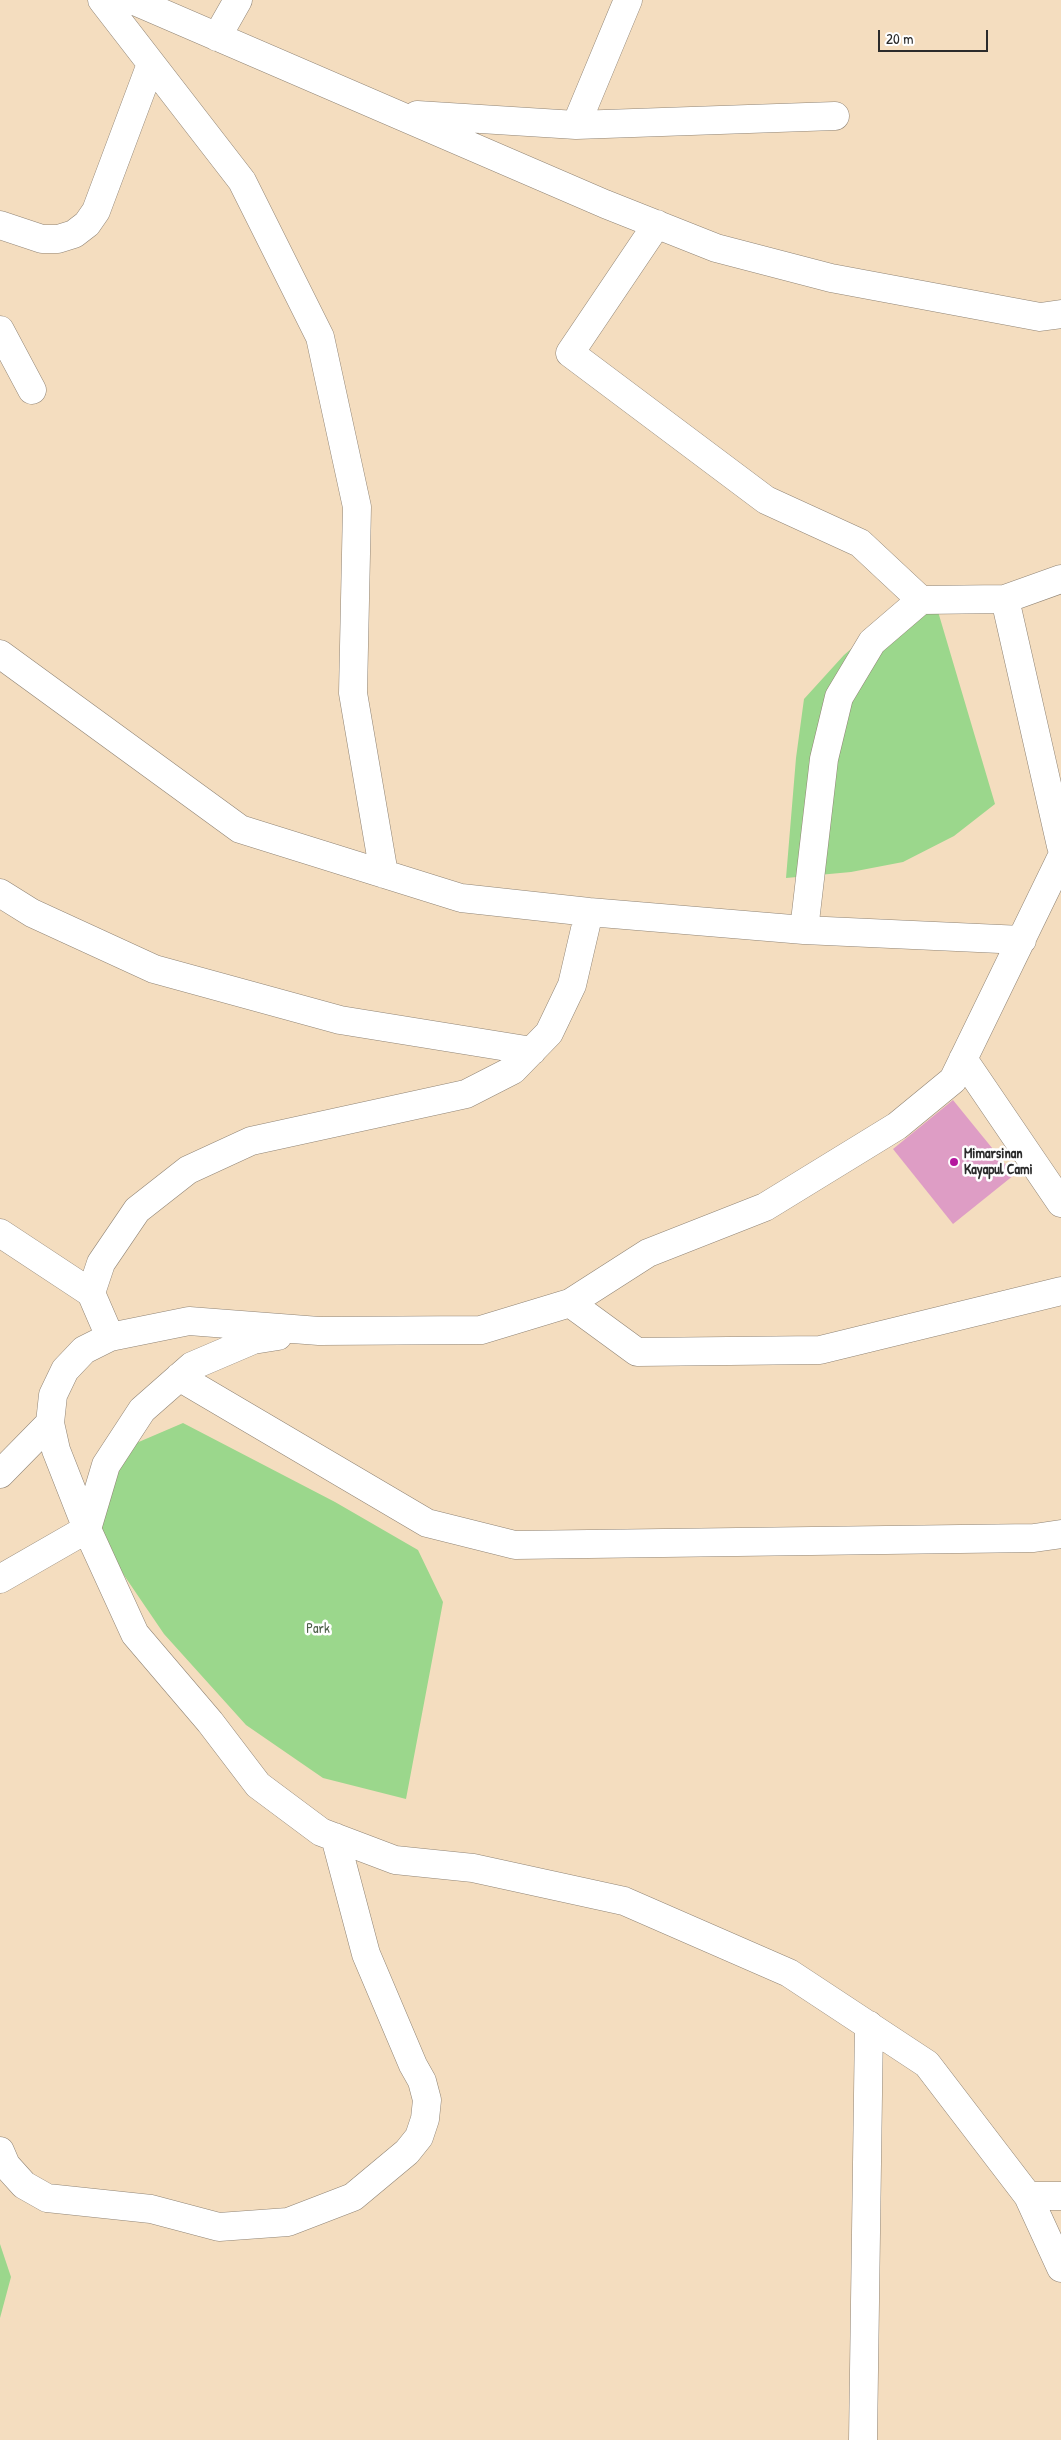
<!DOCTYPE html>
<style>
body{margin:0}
#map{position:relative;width:1061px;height:2440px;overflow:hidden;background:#f4ddbf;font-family:"Patrick Hand",sans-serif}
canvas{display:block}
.scale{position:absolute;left:878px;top:30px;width:110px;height:22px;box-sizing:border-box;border:2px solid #2b2b2b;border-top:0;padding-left:6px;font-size:15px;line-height:18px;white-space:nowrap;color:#2b2b2b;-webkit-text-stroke:4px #fff;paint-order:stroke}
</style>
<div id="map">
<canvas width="1061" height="2440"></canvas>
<div class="scale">20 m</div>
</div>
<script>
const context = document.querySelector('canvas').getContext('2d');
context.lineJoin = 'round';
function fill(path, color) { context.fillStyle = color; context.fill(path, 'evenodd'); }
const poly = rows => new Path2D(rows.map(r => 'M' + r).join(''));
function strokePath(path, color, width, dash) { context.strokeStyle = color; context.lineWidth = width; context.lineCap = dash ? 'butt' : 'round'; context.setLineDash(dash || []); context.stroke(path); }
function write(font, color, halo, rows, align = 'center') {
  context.font = font + ' "Patrick Hand",sans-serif'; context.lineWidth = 5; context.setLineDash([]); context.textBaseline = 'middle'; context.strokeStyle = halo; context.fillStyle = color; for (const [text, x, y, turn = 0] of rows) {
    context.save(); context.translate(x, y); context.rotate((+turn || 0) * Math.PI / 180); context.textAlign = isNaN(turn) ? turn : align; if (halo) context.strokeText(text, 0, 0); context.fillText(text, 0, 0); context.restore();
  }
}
fill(poly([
 [934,598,995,804,954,836,903,862,851,872,786,878,796,758,804,699,844,655,887,618],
 [183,1423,335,1502,418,1550,443,1602,406,1799,323,1778,246,1725,164,1634,115,1562,85,1493,113,1453],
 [0,2244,11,2277,0,2318]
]), '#9bd78c');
fill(poly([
 [953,1100,1014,1175,953,1224,893,1149]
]), '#de9dc5');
const minor = poly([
 [102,0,242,181,320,337,357,507,353,693,384,874],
 [132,0,605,204,716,248,831,278,1040,317,1061,314],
 [217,37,238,0],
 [417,115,576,125,835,116],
 [576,125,628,0],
 [657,224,570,353,766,500,860,543,921,600,1005,599,1061,579],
 [0,225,42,239,58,239,74,234,87,224,96,211,151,64],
 [0,330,32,390],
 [1005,599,1061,846],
 [0,654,240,829,461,898,589,912,804,930,1022,940],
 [1061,858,953,1080,897,1126,765,1207,648,1253,570,1303,481,1330,319,1331,189,1321,110,1337,84,1350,65,1370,53,1395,50,1423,56,1450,87,1529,135,1634,210,1722,258,1785,321,1832,395,1860,473,1868,624,1901,789,1973,927,2064,1028,2196,1061,2268],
 [0,893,32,913,154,969,340,1020,532,1051],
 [804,930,824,759,839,697,872,642,921,600],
 [963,1059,1061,1203],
 [0,1233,91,1293],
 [570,1303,637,1352,820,1350,1061,1291],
 [110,1337,91,1293,101,1263,137,1210,188,1170,251,1141,466,1094,513,1070,549,1033,572,985,589,912],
 [179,1377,427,1523,515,1545,1034,1538,1061,1534],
 [0,1474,50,1423],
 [0,1579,87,1529,106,1465,142,1410,192,1366,253,1340,278,1336],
 [0,2151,6,2165,24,2185,47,2198,151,2209,219,2227,288,2222,353,2197,407,2152,419,2137,425,2119,427,2100,422,2081,413,2065,366,1954,335,1837],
 [1028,2196,1061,2196],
 [863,2440,869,2025]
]);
strokePath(minor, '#908475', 29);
strokePath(minor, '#fff', 28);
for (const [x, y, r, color] of [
 [954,1162,5,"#b5179e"]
]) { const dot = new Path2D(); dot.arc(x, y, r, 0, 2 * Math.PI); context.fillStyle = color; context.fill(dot); strokePath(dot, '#fff', 2); }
write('bold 14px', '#2b2b2b', '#fff', [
 ["Mimarsinan",964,1154],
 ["Kayapul Cami",964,1170]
], 'left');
write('14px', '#4d5f48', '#fff', [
 ["Park",318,1629]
]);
</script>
